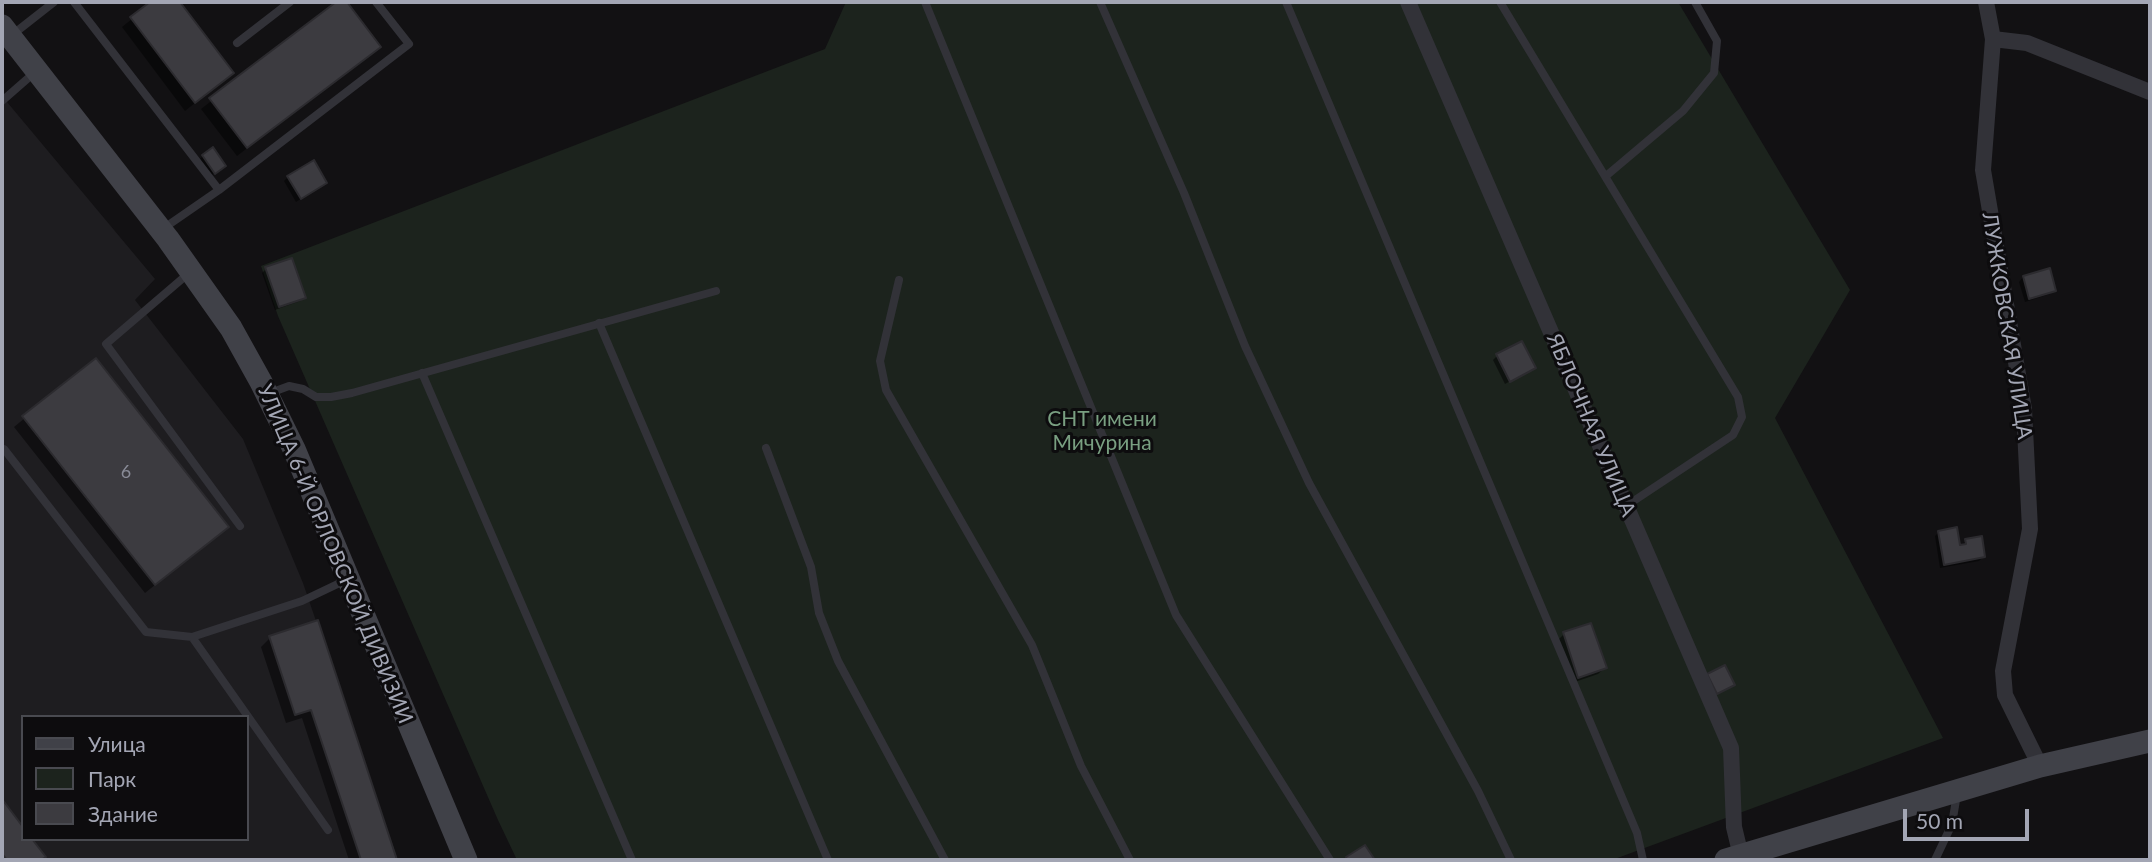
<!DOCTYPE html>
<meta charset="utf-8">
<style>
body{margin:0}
#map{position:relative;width:2152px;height:862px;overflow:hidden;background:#121113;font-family:Lato,sans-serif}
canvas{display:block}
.frame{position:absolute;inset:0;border:4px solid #a3a6b4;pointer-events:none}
.legend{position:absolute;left:21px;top:715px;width:228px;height:126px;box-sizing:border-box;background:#0d0c0e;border:2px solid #494a50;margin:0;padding:9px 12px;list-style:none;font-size:21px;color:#a3a6b4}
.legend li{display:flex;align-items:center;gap:14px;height:35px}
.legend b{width:35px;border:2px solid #494a50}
.scale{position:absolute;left:1903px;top:809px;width:126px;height:32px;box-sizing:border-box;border:4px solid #a3a6b4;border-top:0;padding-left:9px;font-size:21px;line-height:24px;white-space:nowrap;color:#a3a6b4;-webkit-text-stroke:5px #0d0c0e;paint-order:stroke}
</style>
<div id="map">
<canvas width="2152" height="862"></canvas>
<div class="frame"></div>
<ul class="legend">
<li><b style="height:9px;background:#404148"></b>Улица</li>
<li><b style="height:19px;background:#1c231d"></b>Парк</li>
<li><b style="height:19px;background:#3c3b40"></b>Здание</li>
</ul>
<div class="scale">50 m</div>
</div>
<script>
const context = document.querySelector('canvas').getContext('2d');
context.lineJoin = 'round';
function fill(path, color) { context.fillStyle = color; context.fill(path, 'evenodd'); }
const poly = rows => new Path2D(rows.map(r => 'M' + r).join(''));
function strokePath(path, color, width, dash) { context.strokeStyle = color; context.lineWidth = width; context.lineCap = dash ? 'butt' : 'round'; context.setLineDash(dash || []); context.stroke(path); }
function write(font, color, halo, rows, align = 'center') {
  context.font = font + ' Lato,sans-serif'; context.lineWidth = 6; context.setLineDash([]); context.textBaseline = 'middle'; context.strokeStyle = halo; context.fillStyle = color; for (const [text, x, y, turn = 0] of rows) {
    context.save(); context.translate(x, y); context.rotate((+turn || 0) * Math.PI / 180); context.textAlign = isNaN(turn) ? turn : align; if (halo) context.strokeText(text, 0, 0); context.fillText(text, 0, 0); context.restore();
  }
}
fill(poly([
 [2,96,155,279,135,300,243,439,303,583,398,860,2,860],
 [23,717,247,717,247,839,23,839]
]), '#1e1d20');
fill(poly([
 [846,2,1678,2,1850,290,1775,418,1943,738,1612,860,517,860,498,820,278,316,261,266,825,49]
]), '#1c231d');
fill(poly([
 [153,2,178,2,232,73,185,111,122,27],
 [339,2,345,2,379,46,237,156,201,109],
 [203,156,220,170,210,176,199,160],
 [288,177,325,183,296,202,284,181],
 [266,269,304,297,300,301,275,310,262,273],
 [2023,277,2054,290,2050,294,2025,302,2019,282],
 [1497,356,1534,368,1505,384,1493,360],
 [95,360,227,527,145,593,14,427],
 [1939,532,1959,547,1966,541,1983,557,1979,561,1940,568,1935,536],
 [316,622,395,860,349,860,302,718,286,723,261,647,270,638],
 [1564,634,1605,668,1598,674,1572,683,1557,641],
 [2,802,23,830,23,839,43,857,40,860,2,860]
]), '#0007');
const building = poly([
 [150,2,180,2,234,73,195,103,130,17,150,2],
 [336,2,347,2,381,47,247,148,209,98,336,2],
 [213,147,226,166,215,174,202,155,213,147],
 [314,160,327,183,301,199,287,176,314,160],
 [292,258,306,298,279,307,265,267,292,258],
 [2050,268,2056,291,2029,299,2023,276,2050,268],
 [1522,341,1536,368,1510,382,1496,354,1522,341],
 [96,358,229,527,155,585,22,416,96,358],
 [1957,527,1960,545,1966,544,1965,539,1982,536,1985,557,1944,565,1938,531,1957,527],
 [318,620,397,860,361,860,311,710,295,715,269,636,318,620],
 [1591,623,1607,668,1578,678,1563,632,1591,623],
 [1725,665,1735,685,1717,694,1707,674,1725,665],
 [2,799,23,827,23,839,32,839,46,857,41,860,7,860,2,854,2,799],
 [1365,845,1375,860,1347,860,1346,857,1365,845]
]);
fill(building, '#3c3b40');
strokePath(building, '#2c2b2f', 2);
strokePath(poly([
 [74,2,219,190],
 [925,2,1176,615,1330,860],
 [1100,2,1184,193,1245,346,1309,483,1478,791,1511,860],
 [1286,2,1637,833,1643,860],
 [1500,2,1738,397,1742,417,1733,435,1626,506],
 [12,35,54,2],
 [237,43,290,2],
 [2,101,34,73],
 [1606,176,1683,111,1714,73,1717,41,1695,2],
 [164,228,219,190,409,44,376,2],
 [189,273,106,344,240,526],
 [899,280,880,361,886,390,1032,645,1081,766,1130,860],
 [599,323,828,860],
 [422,373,632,860],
 [270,393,289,386,303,389,316,397,331,397,352,393,716,291],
 [766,448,811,567,819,613,838,661,945,860],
 [2,450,4,449,146,632,192,637],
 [328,830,192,637,302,601,346,580],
 [1935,860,1952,824,1957,794]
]), '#323238', 8);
strokePath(poly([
 [1408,2,1731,748,1734,827,1741,856],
 [1986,2,1993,39,1983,170,2024,409,2030,529,2003,671,2005,695,2040,766],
 [1993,39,2027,43,2150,92]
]), '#323238', 16);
strokePath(poly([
 [2,26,168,239,231,328,261,382,294,449,466,860],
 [1726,860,2040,766,2150,741]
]), '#404148', 23);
write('18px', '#898b97', null, [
 ["6",126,472]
]);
write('21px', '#a3a6b4', '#0d0c0e', [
 ["ЛУЖКОВСКАЯ УЛИЦА",2007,326,81],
 ["ЯБЛОЧНАЯ УЛИЦА",1591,425,67],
 ["УЛИЦА 6-Й ОРЛОВСКОЙ ДИВИЗИИ",335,554,67]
]);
write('21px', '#799f81', '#0d0c0e', [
 ["СНТ имени",1102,419],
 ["Мичурина",1102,443]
]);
</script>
